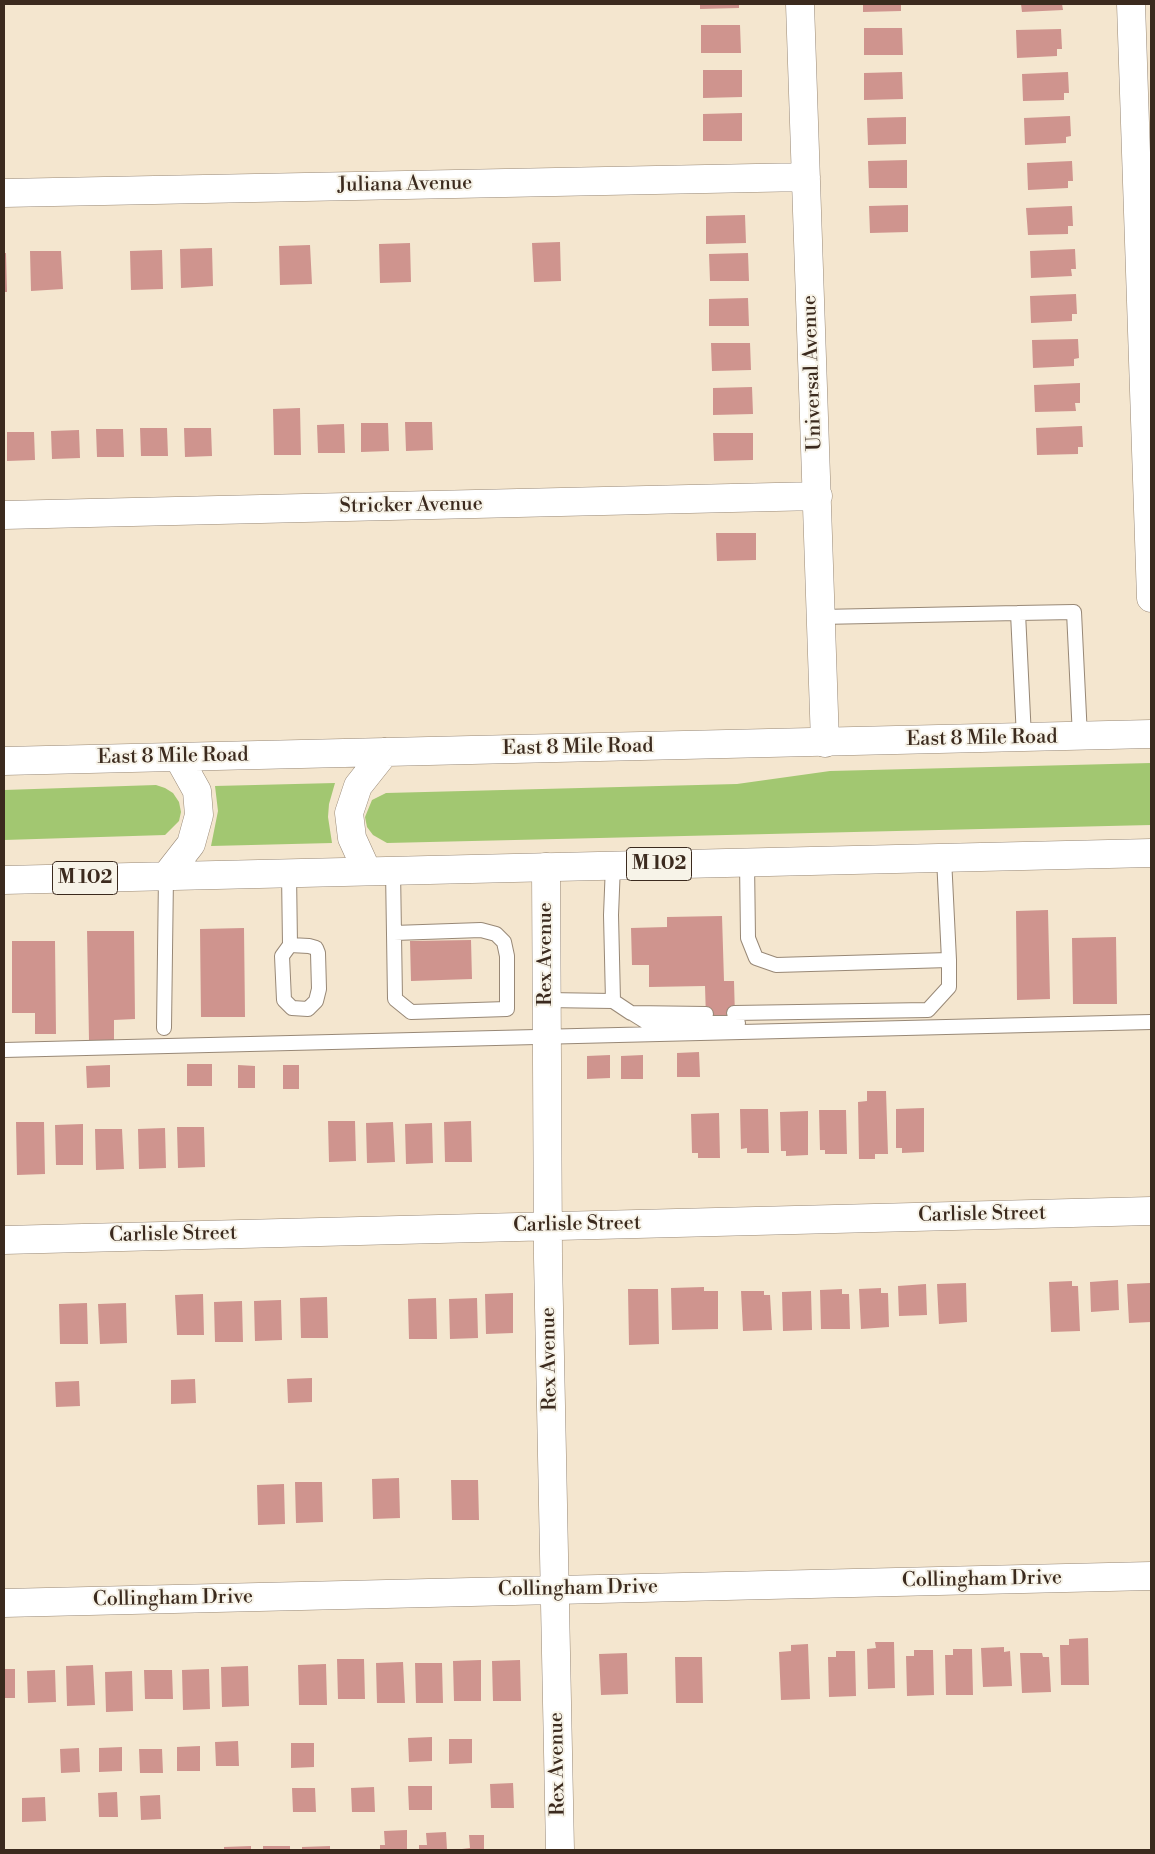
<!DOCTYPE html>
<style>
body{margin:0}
#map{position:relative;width:1155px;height:1854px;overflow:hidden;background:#f4e6cf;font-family:"Libre Bodoni",serif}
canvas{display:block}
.frame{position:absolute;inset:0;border:5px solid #3b2a1e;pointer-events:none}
</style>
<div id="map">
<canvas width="1155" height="1854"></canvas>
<div class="frame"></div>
</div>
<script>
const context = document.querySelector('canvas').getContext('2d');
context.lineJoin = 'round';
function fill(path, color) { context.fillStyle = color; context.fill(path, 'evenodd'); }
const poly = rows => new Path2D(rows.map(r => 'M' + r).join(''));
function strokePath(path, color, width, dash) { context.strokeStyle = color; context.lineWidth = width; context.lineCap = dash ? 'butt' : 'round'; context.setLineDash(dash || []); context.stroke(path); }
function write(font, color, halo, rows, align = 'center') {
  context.font = font + ' "Libre Bodoni",serif'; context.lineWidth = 4; context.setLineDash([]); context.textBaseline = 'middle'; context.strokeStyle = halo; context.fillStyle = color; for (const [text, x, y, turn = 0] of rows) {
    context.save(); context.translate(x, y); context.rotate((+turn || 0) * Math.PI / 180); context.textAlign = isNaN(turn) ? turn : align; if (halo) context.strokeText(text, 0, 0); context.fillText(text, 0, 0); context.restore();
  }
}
fill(poly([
 [1151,763,1151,825,387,843,373,835,367,827,365,817,372,800,386,793,737,784,830,771],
 [335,783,329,804,328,817,332,843,211,846,218,811,215,786],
 [156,785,165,788,173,793,179,802,181,812,179,821,165,835,4,840,4,790]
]), '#a2c771');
fill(poly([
 [700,4,739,4,739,8,700,9],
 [863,4,901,4,901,11,863,12],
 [1021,4,1062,4,1063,10,1022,12],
 [701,25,740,25,741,53,701,53],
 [864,28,902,28,903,55,864,55],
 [1061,29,1062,49,1057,49,1057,56,1017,58,1016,30],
 [703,70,742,70,742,97,703,98],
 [902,72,903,99,864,100,864,73],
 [1068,72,1069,93,1064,93,1064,100,1023,101,1022,74],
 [742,113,742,141,703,141,703,114],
 [1070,116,1071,136,1066,137,1066,143,1025,145,1024,118],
 [906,117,906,144,868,145,867,118],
 [907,160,907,188,869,188,868,161],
 [1072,161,1073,181,1068,181,1068,188,1028,190,1027,163],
 [908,205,908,232,870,233,869,206],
 [1072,206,1073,226,1068,226,1068,234,1028,235,1026,208],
 [745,215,746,243,706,244,706,216],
 [560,242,561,281,534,282,532,243],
 [410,243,411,282,380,283,379,244],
 [310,245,312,284,280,285,279,246],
 [212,248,213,286,181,288,180,249],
 [1075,249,1076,269,1071,269,1072,276,1031,278,1030,251],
 [162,250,163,289,131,290,130,251],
 [30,251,61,251,63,289,31,291],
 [4,253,6,253,7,292,4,292],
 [748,253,749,281,710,281,709,254],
 [1076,294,1077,314,1072,314,1072,321,1031,323,1030,296],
 [748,298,749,326,709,326,709,299],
 [1078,339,1079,358,1074,359,1074,366,1033,368,1032,340],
 [711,343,750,343,751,370,712,371],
 [1080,383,1080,403,1075,403,1076,411,1035,412,1034,385],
 [752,387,753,414,713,415,713,388],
 [300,408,301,455,274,455,273,409],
 [405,422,432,422,433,450,406,451],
 [361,423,388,423,389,451,361,452],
 [344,424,345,453,318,453,317,425],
 [1082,426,1083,447,1078,447,1078,454,1037,455,1036,428],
 [140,428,167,428,168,456,141,456],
 [184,428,211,428,212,456,185,457],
 [96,429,123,429,124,457,97,457],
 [79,430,80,458,52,459,51,431],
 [7,432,34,432,35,460,7,461],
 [713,433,753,433,753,460,714,461],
 [716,533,756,533,756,560,717,561],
 [1048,910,1050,999,1017,1000,1016,911],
 [722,916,724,981,734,981,735,1017,706,1018,705,986,649,987,649,965,632,965,631,928,667,927,667,917],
 [244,928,245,1017,201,1017,200,929],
 [87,931,134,931,135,1019,114,1020,114,1040,89,1040],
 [1116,937,1117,1004,1073,1004,1072,938],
 [471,940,472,979,411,981,410,941],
 [12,941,55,941,56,1034,35,1034,35,1013,12,1013],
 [699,1052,700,1077,677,1077,677,1053],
 [610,1055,610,1078,587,1079,587,1056],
 [643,1055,643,1079,621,1079,621,1056],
 [187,1064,212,1064,212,1086,187,1086],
 [110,1065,110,1087,87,1088,86,1066],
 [238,1065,255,1066,255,1088,238,1088],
 [283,1065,299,1065,299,1089,283,1089],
 [867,1091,886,1091,888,1154,875,1154,875,1159,859,1159,858,1102,867,1101],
 [924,1108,924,1152,902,1153,902,1148,896,1148,896,1109],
 [740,1109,768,1109,769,1153,747,1153,747,1148,741,1149],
 [819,1110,846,1110,847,1154,825,1154,825,1150,820,1150],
 [808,1111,808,1155,786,1156,786,1151,781,1151,780,1112],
 [719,1113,720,1158,698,1158,698,1153,692,1153,691,1114],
 [328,1121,355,1121,356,1161,329,1162],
 [471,1121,472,1162,445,1162,444,1122],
 [16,1122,44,1122,45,1174,17,1175],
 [393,1122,395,1162,367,1163,366,1123],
 [432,1123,433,1163,406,1164,405,1124],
 [83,1124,83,1165,56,1165,55,1125],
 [177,1127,204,1127,205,1167,178,1168],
 [165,1128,166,1168,139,1169,138,1129],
 [95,1129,122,1129,124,1169,96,1170],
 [1118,1280,1119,1310,1091,1312,1090,1282],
 [1072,1281,1072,1286,1078,1286,1080,1331,1051,1332,1049,1282],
 [966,1283,967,1322,939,1324,937,1284],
 [1150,1283,1151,1322,1129,1323,1127,1284],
 [926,1284,927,1315,899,1316,898,1286],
 [704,1287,704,1291,718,1291,718,1329,672,1330,671,1288],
 [881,1288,881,1293,888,1293,889,1327,861,1329,859,1289],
 [628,1289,658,1289,659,1344,629,1345],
 [842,1289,842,1294,849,1294,850,1329,821,1329,820,1290],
 [741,1291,764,1291,764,1295,770,1295,772,1330,743,1331],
 [811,1291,812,1330,783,1331,782,1292],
 [513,1293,513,1333,486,1334,485,1294],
 [203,1294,204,1335,177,1335,175,1295],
 [327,1297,328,1338,301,1338,300,1298],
 [436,1298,437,1339,409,1339,408,1299],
 [477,1298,478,1338,450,1339,449,1299],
 [281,1300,282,1340,255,1341,254,1301],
 [242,1301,243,1342,215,1342,214,1302],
 [87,1303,88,1344,60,1344,59,1304],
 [126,1303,127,1343,100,1344,98,1304],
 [312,1378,312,1402,288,1403,287,1379],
 [195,1379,196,1403,171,1404,171,1380],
 [79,1381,80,1406,56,1407,55,1382],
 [399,1478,400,1518,373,1519,372,1479],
 [451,1480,478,1480,479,1520,452,1520],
 [295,1482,322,1482,323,1522,296,1523],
 [284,1484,285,1524,258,1525,257,1485],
 [1088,1638,1089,1685,1061,1685,1060,1645,1069,1645,1069,1639],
 [875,1642,894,1642,895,1688,868,1689,867,1649,876,1648],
 [808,1644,810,1699,781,1700,779,1652,791,1651,791,1645],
 [1004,1647,1004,1652,1010,1651,1012,1686,983,1687,981,1648],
 [953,1649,972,1649,973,1695,946,1695,945,1655,953,1655],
 [914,1650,933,1650,934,1695,907,1696,906,1656,914,1656],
 [836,1651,855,1651,856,1696,829,1697,828,1657,836,1657],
 [627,1653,628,1694,601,1695,599,1654],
 [1020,1653,1042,1653,1043,1657,1049,1657,1051,1692,1022,1693],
 [675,1657,702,1657,703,1703,676,1703],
 [337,1659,364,1659,365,1699,338,1699],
 [481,1660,481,1701,454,1701,453,1661],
 [520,1660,521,1701,493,1701,492,1661],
 [403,1662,405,1703,377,1703,376,1663],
 [415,1663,442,1663,443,1703,416,1703],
 [326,1664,327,1705,299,1705,298,1665],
 [93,1665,95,1705,67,1706,66,1666],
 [248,1666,249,1706,222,1707,221,1667],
 [4,1669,15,1669,15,1698,4,1698],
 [209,1669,210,1709,183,1710,182,1670],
 [55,1670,56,1702,28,1703,27,1671],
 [144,1670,172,1670,173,1699,145,1699],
 [132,1671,133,1711,106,1712,105,1672],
 [432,1737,432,1761,409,1762,408,1738],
 [449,1739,472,1739,472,1763,449,1764],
 [238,1741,239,1766,216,1766,215,1742],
 [291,1743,314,1743,314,1767,291,1768],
 [200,1746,200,1771,177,1771,177,1747],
 [122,1747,122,1771,99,1772,99,1748],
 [79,1748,80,1772,61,1773,60,1749],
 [139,1749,162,1749,163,1773,140,1773],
 [513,1783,514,1808,491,1808,490,1784],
 [408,1786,432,1786,432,1810,409,1810],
 [374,1787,375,1812,352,1812,351,1788],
 [292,1788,315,1788,316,1812,293,1812],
 [117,1792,118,1817,99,1817,98,1793],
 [160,1795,161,1819,141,1820,140,1796],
 [45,1797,46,1821,22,1822,22,1798],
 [407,1830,407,1850,380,1850,380,1845,385,1845,384,1831],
 [446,1832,447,1850,419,1850,419,1845,427,1845,426,1833],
 [469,1835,484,1835,484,1850,454,1850,470,1848],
 [251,1846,251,1850,224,1850,224,1847],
 [263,1846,290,1846,290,1850,263,1850],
 [330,1846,330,1850,302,1850,302,1847]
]), '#cf948e');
const service = poly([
 [820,617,1018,613],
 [1024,738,1018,613,1074,612,1080,737],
 [747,862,748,938,756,958,776,965,949,960,944,858],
 [613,865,611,915,613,1001],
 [393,870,395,999,411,1012,507,1009,507,956,504,942,496,934,481,930,394,933],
 [289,873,290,945,282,956,284,1000,292,1008,308,1009,316,1001,319,989,318,953,316,948,309,946,290,945],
 [546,1000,613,1001,631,1013,706,1014],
 [632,1013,648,1023,738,1023],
 [734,1013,928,1010,949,987,949,960],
 [164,1028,166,876],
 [4,1050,1151,1022]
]);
const minor = poly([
 [800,4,825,743],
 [1131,4,1151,598],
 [4,193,806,177],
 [4,515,818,496],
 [546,867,548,1258,560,1850],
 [4,1240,1151,1211],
 [4,1603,1151,1576]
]);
const trunk = poly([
 [4,761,1151,734],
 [367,871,352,838,349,813,358,786,385,752],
 [166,876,191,844,199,815,197,791,178,757],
 [4,880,1151,853]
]);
strokePath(service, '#988876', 16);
strokePath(minor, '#988876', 29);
strokePath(trunk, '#988876', 29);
strokePath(service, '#fff', 14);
strokePath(minor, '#fff', 28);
strokePath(trunk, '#fff', 28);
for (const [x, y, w] of [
 [659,864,65],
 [85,878,65]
]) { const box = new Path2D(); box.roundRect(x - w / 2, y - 16.5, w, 33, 4); context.fillStyle = '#f7f3e8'; context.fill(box); strokePath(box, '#3b2a1e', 1); }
write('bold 19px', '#3b2a1e', null, [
 ["M 102",659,864],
 ["M 102",85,878]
]);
write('20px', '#3b2a1e', '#f7f3e8', [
 ["Juliana Avenue",405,185,-1],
 ["Universal Avenue",813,373,-92],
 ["Stricker Avenue",411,506,-1],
 ["East 8 Mile Road",982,739,-1],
 ["East 8 Mile Road",578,748,-1],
 ["East 8 Mile Road",173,757,-1],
 ["Rex Avenue",546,954,-90],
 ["Carlisle Street",982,1215,-1],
 ["Carlisle Street",577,1225,-1],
 ["Carlisle Street",173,1235,-1],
 ["Rex Avenue",550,1359,-91],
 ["Collingham Drive",982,1580,-1],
 ["Collingham Drive",578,1589,-1],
 ["Collingham Drive",173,1599,-1],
 ["Rex Avenue",558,1764,-91]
]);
</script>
